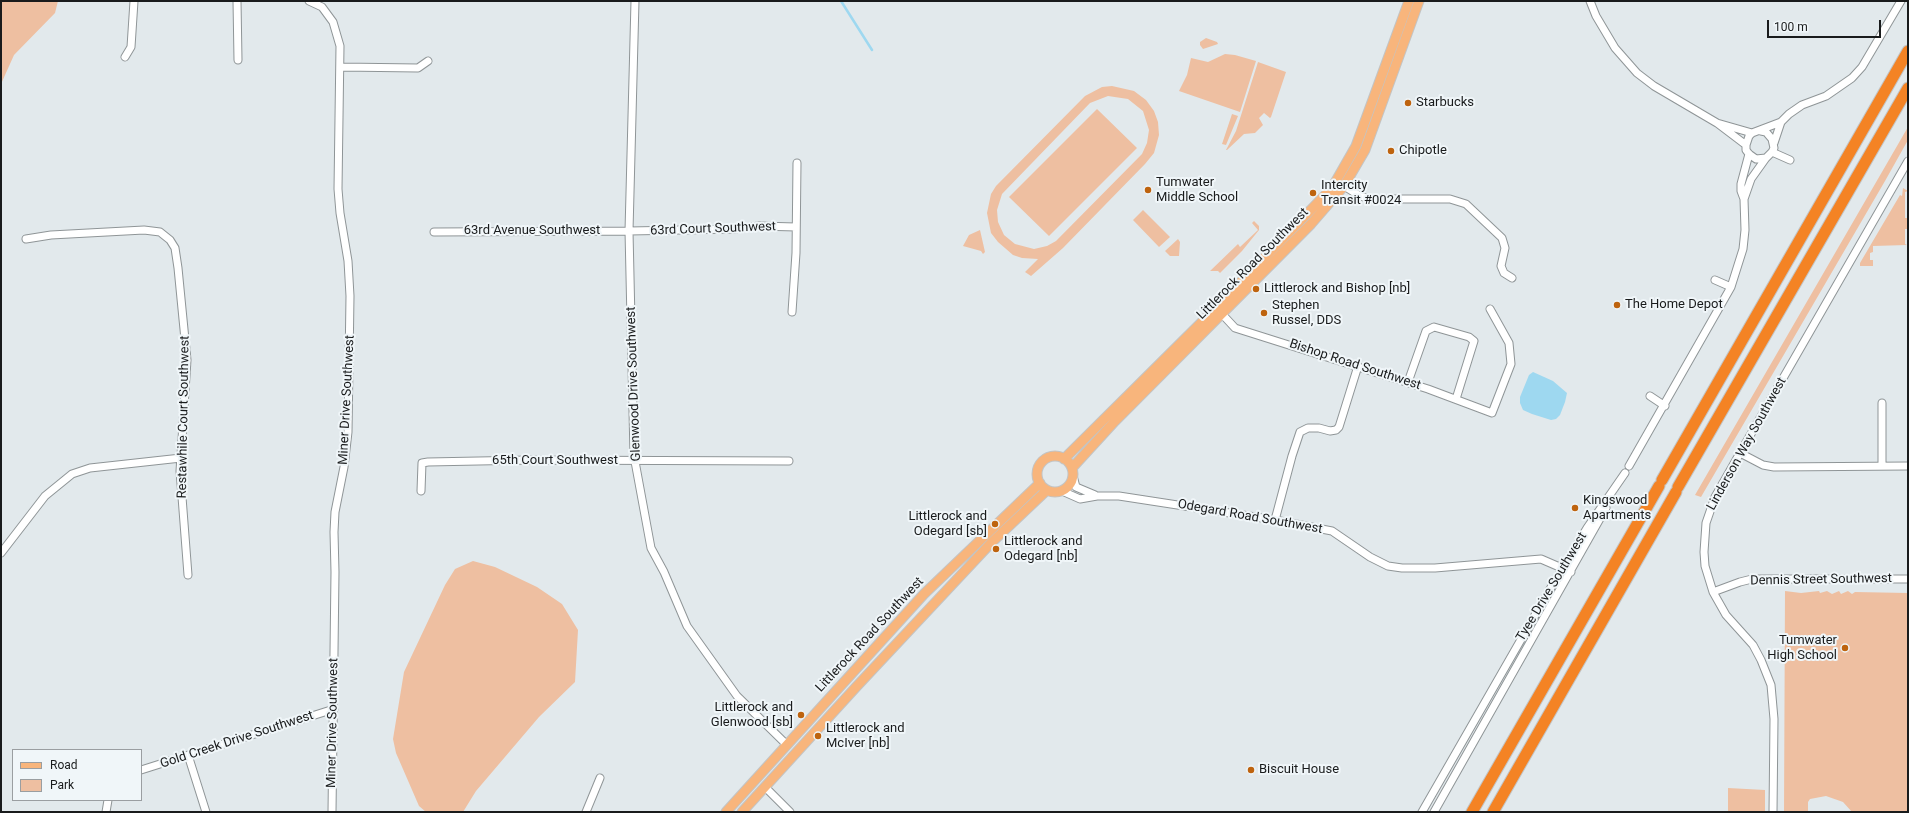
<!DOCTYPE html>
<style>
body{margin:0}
#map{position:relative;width:1909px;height:813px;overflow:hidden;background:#e2e9ec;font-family:Roboto,sans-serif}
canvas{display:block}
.frame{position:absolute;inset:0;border:2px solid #191b1c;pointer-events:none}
.legend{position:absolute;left:12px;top:749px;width:130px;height:52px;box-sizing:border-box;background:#f0f6f9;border:1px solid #9a9ea1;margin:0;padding:5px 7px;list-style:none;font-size:12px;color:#191b1c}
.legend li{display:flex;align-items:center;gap:8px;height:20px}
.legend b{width:20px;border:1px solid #9a9ea1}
.scale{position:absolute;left:1767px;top:20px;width:114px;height:18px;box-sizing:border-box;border:2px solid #191b1c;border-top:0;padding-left:5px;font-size:12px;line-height:14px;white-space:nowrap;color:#191b1c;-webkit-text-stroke:3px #f0f6f9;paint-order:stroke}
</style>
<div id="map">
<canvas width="1909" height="813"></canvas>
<div class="frame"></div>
<ul class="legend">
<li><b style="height:5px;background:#f8b57c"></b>Road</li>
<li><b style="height:11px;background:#eebfa1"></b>Park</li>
</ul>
<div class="scale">100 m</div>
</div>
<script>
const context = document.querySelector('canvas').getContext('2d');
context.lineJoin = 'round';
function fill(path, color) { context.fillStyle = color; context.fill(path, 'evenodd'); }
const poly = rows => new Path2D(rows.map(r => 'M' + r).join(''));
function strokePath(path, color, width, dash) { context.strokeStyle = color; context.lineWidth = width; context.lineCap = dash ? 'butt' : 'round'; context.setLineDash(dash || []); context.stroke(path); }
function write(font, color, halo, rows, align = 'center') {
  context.font = font + ' Roboto,sans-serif'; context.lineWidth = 4; context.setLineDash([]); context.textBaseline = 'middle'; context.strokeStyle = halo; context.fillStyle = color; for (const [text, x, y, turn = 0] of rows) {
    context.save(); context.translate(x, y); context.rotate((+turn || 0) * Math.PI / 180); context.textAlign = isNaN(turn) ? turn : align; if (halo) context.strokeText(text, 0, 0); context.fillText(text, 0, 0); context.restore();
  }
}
fill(poly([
 [1,1,58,1,55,13,14,55,1,84],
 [1206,38,1217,42,1218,44,1203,49,1200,45,1200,42],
 [1225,54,1235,55,1256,61,1240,112,1179,91,1187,75,1191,58,1208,62],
 [1258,62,1286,72,1271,117,1270,118,1264,113,1259,118,1263,125,1255,133,1244,134,1227,150,1226,150,1236,131],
 [1112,86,1134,91,1146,100,1154,111,1158,122,1159,135,1154,153,1145,164,1063,248,1031,276,1025,272,1038,259,1022,258,1013,255,998,242,991,233,987,213,991,194,996,186,1085,96,1102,87],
 [1108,96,1128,99,1143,111,1149,130,1147,143,1142,154,1056,241,1047,246,1034,249,1015,244,1004,235,998,222,997,210,1002,194,1090,103],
 [1097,109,1137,148,1049,236,1009,197],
 [1232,114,1238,116,1226,145,1222,144],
 [1908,127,1908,140,1885,181,1701,497,1695,495],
 [1903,188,1908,191,1905,192,1905,218,1908,218,1908,229,1905,229,1905,244,1907,245,1873,246,1873,252,1870,253,1870,260,1873,260,1873,266,1860,266,1860,263,1900,195,1902,196],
 [1143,210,1170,237,1159,247,1133,220],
 [1254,221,1259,226,1259,230,1242,251,1220,273,1218,271,1210,271,1238,244,1240,247,1258,230,1252,223],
 [980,230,985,252,983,254,981,251,963,246,969,235],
 [1178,239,1180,242,1179,256,1170,256,1165,251],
 [473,561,495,567,537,587,562,604,578,630,575,682,539,717,499,764,476,791,463,812,426,812,419,806,396,753,393,739,404,672,445,585,455,569],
 [1785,591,1801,593,1819,591,1820,593,1827,591,1832,594,1839,591,1841,594,1848,591,1852,594,1855,592,1908,593,1908,812,1852,812,1843,802,1826,796,1810,799,1808,802,1808,812,1784,812],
 [1728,788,1765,790,1765,812,1728,812]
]), '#eebfa1');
fill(poly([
 [1533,372,1553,381,1567,393,1565,402,1560,415,1556,419,1551,420,1532,414,1523,410,1520,403,1520,397,1529,375]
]), '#9ed8f0');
strokePath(poly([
 [841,1,872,50]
]), '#9ed8f0', 2.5);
const minor = poly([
 [237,1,238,60],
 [309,1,322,7,333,22,340,46,338,189,340,213,348,261,350,296,348,432,344,467,335,512,334,532,335,572,332,812],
 [635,1,629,231,634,456,651,548,664,572,687,626,737,696,787,745],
 [1590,1,1596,16,1615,48,1637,73,1654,86,1717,123,1746,145],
 [125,57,131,47,134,1],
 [341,67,418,68,428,61],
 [1717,123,1752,133],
 [1761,131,1766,132,1772,139,1774,148,1772,152,1766,158,1756,159,1749,154,1746,150,1746,145,1749,136,1752,133,1781,122,1789,114,1802,105,1826,96,1852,78,1862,67,1901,1],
 [1774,143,1781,122],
 [1772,152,1790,160],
 [1344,186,1360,196,1371,199,1450,199,1466,204,1502,238,1505,248,1501,266,1504,273,1512,278],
 [1744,199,1741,191,1741,184,1749,154],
 [434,232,629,231,734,229,759,226,796,227],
 [26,239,51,235,144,230,160,232,170,240,175,248,178,268,187,360,180,471,188,575],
 [1715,280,1731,287],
 [792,312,796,253,797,163],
 [1222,314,1235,328,1428,389,1492,413,1511,364,1509,343,1490,309],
 [1408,382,1426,331,1434,327,1469,337,1474,341,1456,399],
 [1650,396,1665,406],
 [1740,453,1763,465,1774,467,1908,466],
 [1629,466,1731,287,1743,249,1745,230,1744,199,1751,179,1766,158],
 [1882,466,1882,403],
 [1073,476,1076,487,1095,495],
 [421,491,422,463,428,462,529,460,789,461],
 [1062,491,1080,499,1097,496,1119,496,1275,520,1332,531,1370,557,1388,566,1402,568,1435,568,1541,559,1571,572],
 [1275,520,1292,456,1300,432,1308,428,1319,428,1330,431,1336,430,1339,427,1358,366],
 [1,553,45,496,72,474,90,468,181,458],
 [1713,592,1740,582,1752,579,1908,579],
 [188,755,206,812],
 [141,770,334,709],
 [765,787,790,812],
 [106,812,108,800],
 [586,812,600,778],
 [1422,812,1550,589,1587,528,1625,473],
 [1434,812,1606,508],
 [1773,812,1774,719,1771,685,1761,660,1753,645,1726,615,1713,592,1705,566,1704,552,1706,523,1715,497,1740,453,1908,161]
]);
const major = poly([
 '1037 474a18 18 0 1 1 36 0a18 18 0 1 1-36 0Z',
 [1064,459,1206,318,1332,188,1356,146,1409,1],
 [1072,468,1115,421,1311,224,1344,186,1365,150,1419,1],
 [726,812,924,594,1040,483],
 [742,812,857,686,991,543,1047,490]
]);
const highway = poly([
 [1662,480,1908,51],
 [1678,487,1908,88],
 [1472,812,1659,486],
 [1493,812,1676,492]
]);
strokePath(minor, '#8f9597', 9);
strokePath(major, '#c3c4c4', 11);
strokePath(highway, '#c3c4c4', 13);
strokePath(minor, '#fff', 7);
strokePath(major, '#f8b57c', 9);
strokePath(highway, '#f48324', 11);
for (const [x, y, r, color] of [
 [1408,103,4,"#be630e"],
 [1391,151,4,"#be630e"],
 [1148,190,4,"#be630e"],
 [1313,193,4,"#be630e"],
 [1256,289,4,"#be630e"],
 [1617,305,4,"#be630e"],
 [1264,313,4,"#be630e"],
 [1575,508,4,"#be630e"],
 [995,524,4,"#be630e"],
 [996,549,4,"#be630e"],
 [1845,648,4,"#be630e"],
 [801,715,4,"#be630e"],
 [818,736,4,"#be630e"],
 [1251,770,4,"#be630e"]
]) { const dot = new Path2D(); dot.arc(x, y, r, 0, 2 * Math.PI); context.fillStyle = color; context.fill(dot); strokePath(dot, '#f0f6f9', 1.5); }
write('13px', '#191b1c', '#f0f6f9', [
 ["Starbucks",1416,103],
 ["Chipotle",1399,151],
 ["Tumwater",1156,183],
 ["Middle School",1156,198],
 ["Intercity",1321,186],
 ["Transit #0024",1321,201],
 ["Littlerock and Bishop [nb]",1264,289],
 ["The Home Depot",1625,305],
 ["Stephen",1272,306],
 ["Russel, DDS",1272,321],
 ["Kingswood",1583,501],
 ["Apartments",1583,516],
 ["Littlerock and",987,517,"right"],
 ["Odegard [sb]",987,532,"right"],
 ["Littlerock and",1004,542],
 ["Odegard [nb]",1004,557],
 ["Tumwater",1837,641,"right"],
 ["High School",1837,656,"right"],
 ["Littlerock and",793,708,"right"],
 ["Glenwood [sb]",793,723,"right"],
 ["Littlerock and",826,729],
 ["McIver [nb]",826,744],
 ["Biscuit House",1259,770]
], 'left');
write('13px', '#191b1c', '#f0f6f9', [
 ["63rd Court Southwest",713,229,-2],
 ["63rd Avenue Southwest",532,231],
 ["Littlerock Road Southwest",1253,264,-45],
 ["Bishop Road Southwest",1355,365,18],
 ["Glenwood Drive Southwest",634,384,-92],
 ["Miner Drive Southwest",347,400,-87],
 ["Restawhile Court Southwest",184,417,-89],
 ["Linderson Way Southwest",1747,444,-61],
 ["65th Court Southwest",555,461],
 ["Odegard Road Southwest",1250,517,10],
 ["Dennis Street Southwest",1821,580,-1],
 ["Tyee Drive Southwest",1552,587,-59],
 ["Littlerock Road Southwest",870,635,-47],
 ["Miner Drive Southwest",333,723,-89],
 ["Gold Creek Drive Southwest",237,740,-18]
]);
</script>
